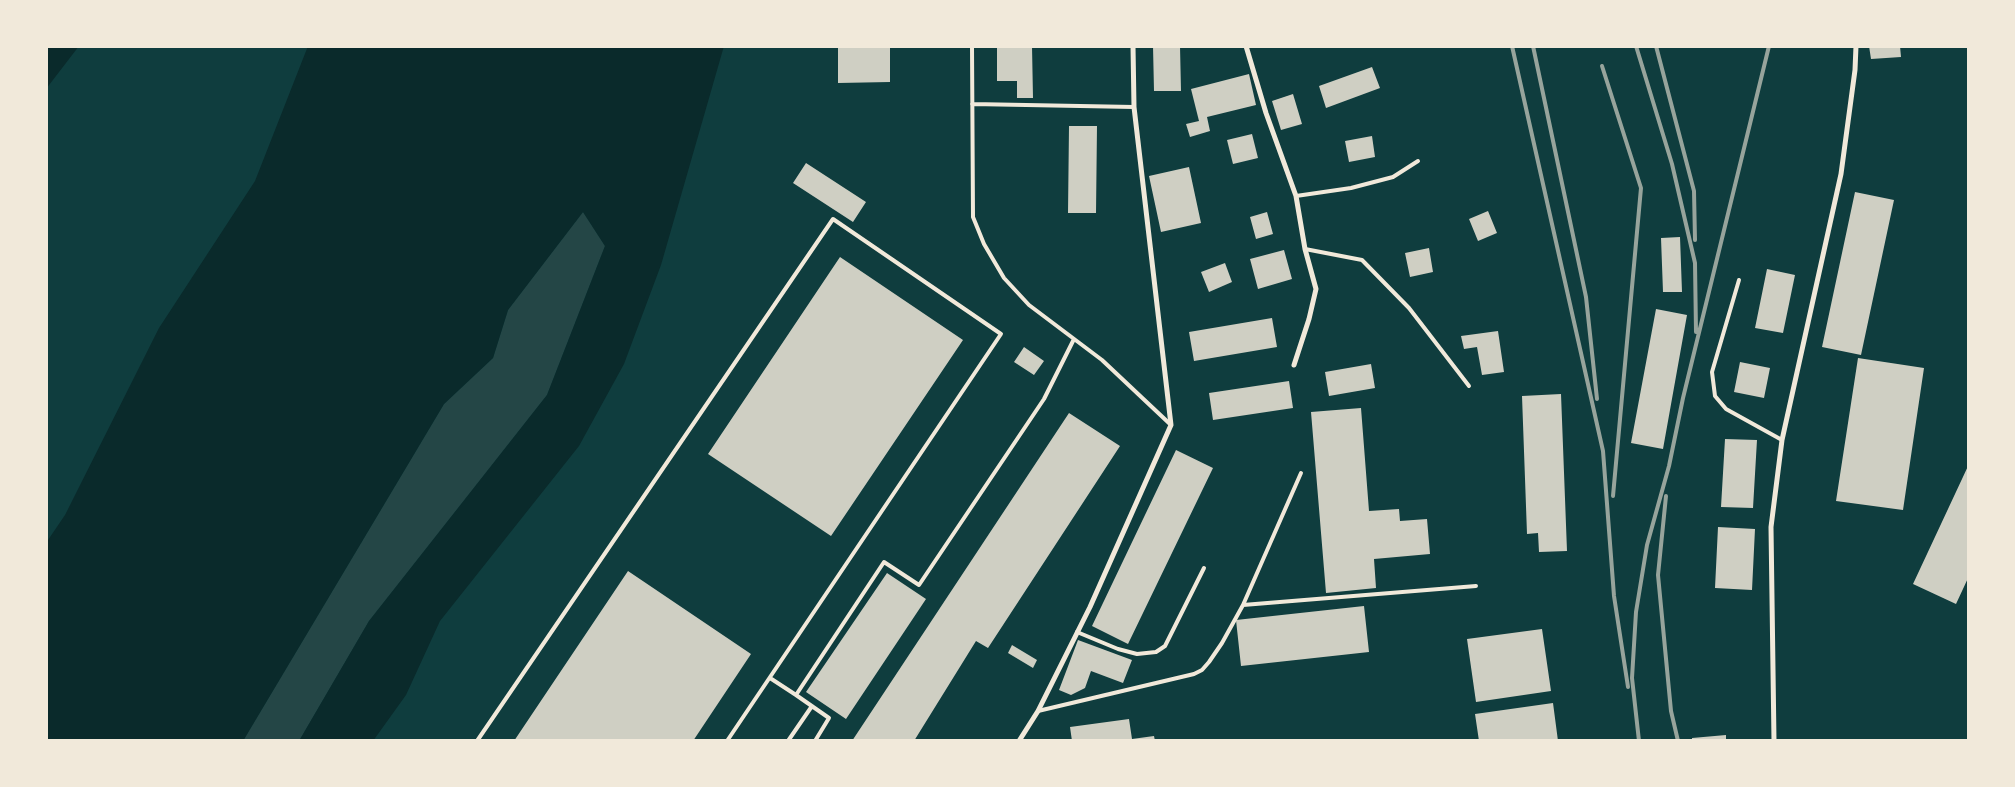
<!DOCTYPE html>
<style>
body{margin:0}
#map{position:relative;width:2015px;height:787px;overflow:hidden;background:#0f3d3e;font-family:"PT Sans",sans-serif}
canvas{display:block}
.frame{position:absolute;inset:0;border:48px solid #f1e9da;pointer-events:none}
</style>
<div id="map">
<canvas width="2015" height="787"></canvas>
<div class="frame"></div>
</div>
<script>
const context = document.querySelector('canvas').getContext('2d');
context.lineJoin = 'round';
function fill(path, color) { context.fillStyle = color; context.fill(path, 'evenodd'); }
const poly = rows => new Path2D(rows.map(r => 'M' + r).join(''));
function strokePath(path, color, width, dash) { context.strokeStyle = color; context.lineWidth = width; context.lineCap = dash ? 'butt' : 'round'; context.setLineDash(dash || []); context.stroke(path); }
fill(poly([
 [583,212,605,246,547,395,369,621,299,741,243,741,444,404,493,358,508,310]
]), '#244646');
fill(poly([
 [46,46,79,46,46,89],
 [308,46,724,46,661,265,624,364,579,446,440,621,406,695,373,741,299,741,369,621,547,395,605,246,583,212,508,310,493,358,444,404,243,741,46,741,46,543,65,515,159,328,255,181]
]), '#0a2a2b');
fill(poly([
 [838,46,890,46,890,82,838,83],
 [997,46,1032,46,1033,98,1017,98,1017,81,997,81],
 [1153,46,1180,46,1181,91,1154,91],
 [1869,46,1900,46,1901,57,1871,59],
 [1372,67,1380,88,1326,108,1319,86],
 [1249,74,1256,105,1207,117,1210,131,1190,137,1186,124,1199,121,1191,89],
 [1293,94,1302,124,1281,130,1272,101],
 [1069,126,1097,126,1096,213,1068,213],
 [1252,134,1258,158,1233,164,1227,140],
 [1372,136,1375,157,1349,162,1345,141],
 [806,163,866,202,853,222,793,183],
 [1189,167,1201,223,1161,232,1149,176],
 [1855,192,1894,200,1861,355,1822,347],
 [1488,211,1497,233,1478,241,1469,219],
 [1267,212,1273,234,1256,239,1250,217],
 [1680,237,1682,292,1663,292,1661,238],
 [1429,248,1433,272,1410,277,1405,253],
 [1284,250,1292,279,1258,289,1250,259],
 [840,257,963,340,831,536,708,454],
 [1225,263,1232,282,1209,292,1201,272],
 [1767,269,1795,275,1783,333,1755,328],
 [1656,309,1687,315,1663,449,1631,443],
 [1272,318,1277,347,1194,361,1189,332],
 [1498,331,1504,372,1482,375,1477,347,1464,349,1461,336],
 [1024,347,1044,361,1034,375,1014,362],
 [1858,358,1924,368,1903,510,1836,501],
 [1740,362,1770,368,1764,398,1734,392],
 [1371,364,1375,388,1329,396,1325,372],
 [1289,381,1293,408,1213,420,1209,393],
 [1561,394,1567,551,1539,552,1538,533,1527,534,1522,396],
 [1361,408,1369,511,1399,509,1400,521,1427,519,1430,554,1374,559,1376,588,1326,593,1311,412],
 [1069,413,1120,446,988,648,976,641,914,741,852,741],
 [1725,439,1757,440,1753,508,1721,507],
 [1176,450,1213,468,1128,644,1092,626],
 [1969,464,1969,576,1956,604,1913,584],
 [1718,527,1755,529,1752,590,1715,588],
 [628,571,751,654,693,741,514,741],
 [887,573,926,599,846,719,806,692],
 [1364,606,1369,652,1241,666,1236,620],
 [1542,629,1551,691,1476,702,1467,639],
 [1078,640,1132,660,1123,683,1091,671,1085,688,1071,695,1059,690],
 [1012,645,1037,660,1033,668,1008,653],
 [1553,703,1558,741,1479,741,1475,714],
 [1129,719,1132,739,1154,736,1155,741,1072,741,1070,727],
 [1726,735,1726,741,1692,741,1692,738]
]), '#cfcfc3');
strokePath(poly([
 [972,46,973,217,984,244,1004,278,1029,305,1102,360,1171,425],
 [972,104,1134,107],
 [1296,196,1351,188,1393,177,1418,161],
 [1305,249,1362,260,1409,308,1469,386],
 [1739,280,1712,372,1715,396,1726,409,1782,440],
 [1243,605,1301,473],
 [1077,632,1118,649,1137,654,1156,652,1165,646,1204,568],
 [770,678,796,695],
 [1038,711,1194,674,1202,670,1209,662,1222,643,1243,605,1476,586],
 [477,741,833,219,1001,334,727,741],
 [788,741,812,706],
 [815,741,829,718,796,695,884,562,919,585,1044,399,1074,339]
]), '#f1e9da', 4);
strokePath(poly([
 [1246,46,1266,113,1296,196,1305,249,1316,289,1309,319,1294,365],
 [1019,741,1038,711,1090,607,1171,425,1134,107,1133,46],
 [1774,741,1771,527,1782,440,1841,174,1855,70,1856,46]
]), '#f1e9da', 5);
strokePath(poly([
 [1512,46,1603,451,1614,596,1628,687],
 [1533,46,1586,297,1597,399],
 [1636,46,1672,164,1695,263,1696,332],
 [1656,46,1694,191,1695,240],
 [1602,66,1641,188,1613,496],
 [1666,496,1658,575,1671,711,1678,741],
 [1639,741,1632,678,1636,612,1647,545,1669,466,1683,398,1769,46]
]), '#97a49c', 4);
</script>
